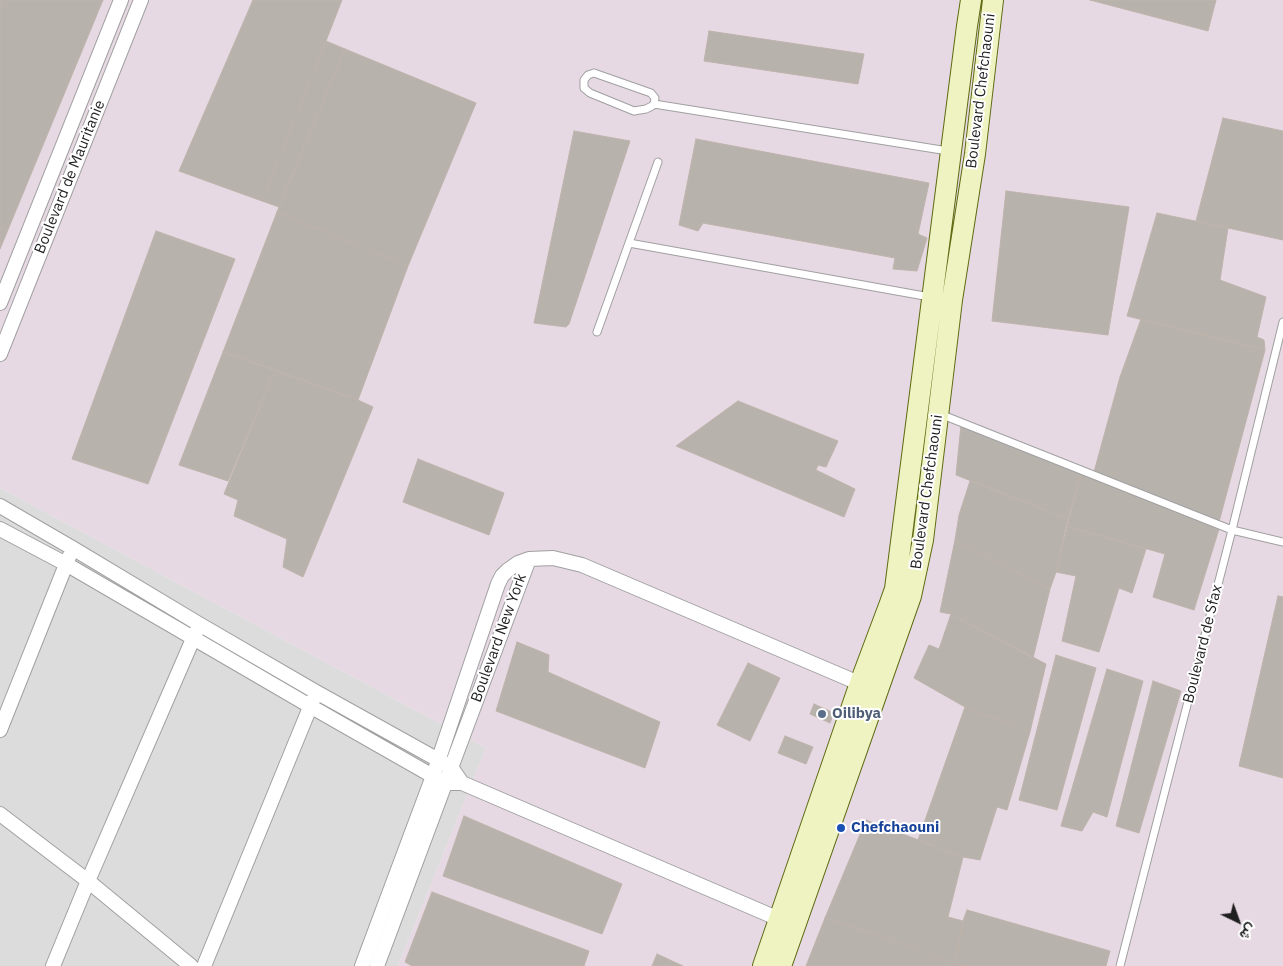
<!DOCTYPE html>
<meta charset="utf-8">
<style>
body{margin:0}
#map{position:relative;width:1283px;height:966px;overflow:hidden;background:#efece7;font-family:"IBM Plex Sans",Vazirmatn,sans-serif}
canvas{display:block}
.north{position:absolute;left:1213px;top:896px;width:50px;height:50px;-webkit-text-stroke:4px #fff;paint-order:stroke;rotate:138deg;font-size:14px;font-weight:700;line-height:20px;text-align:center;color:#1f1f1f}
.north::after{content:'';display:block;margin:auto;width:18px;height:22px;background:#1f1f1f;clip-path:polygon(50% 0,100% 100%,50% 72%,0 100%)}
</style>
<div id="map">
<canvas width="1283" height="966"></canvas>
<div class="north">ش</div>
</div>
<script>
const context = document.querySelector('canvas').getContext('2d');
context.lineJoin = 'round';
function fill(path, color) { context.fillStyle = color; context.fill(path, 'evenodd'); }
const poly = rows => new Path2D(rows.map(r => 'M' + r).join(''));
function strokePath(path, color, width, dash) { context.strokeStyle = color; context.lineWidth = width; context.lineCap = dash ? 'butt' : 'round'; context.setLineDash(dash || []); context.stroke(path); }
function write(font, color, halo, rows, align = 'center') {
  context.font = font + ' "IBM Plex Sans",sans-serif'; context.lineWidth = 4; context.setLineDash([]); context.textBaseline = 'middle'; context.strokeStyle = halo; context.fillStyle = color; for (const [text, x, y, turn = 0] of rows) {
    context.save(); context.translate(x, y); context.rotate((+turn || 0) * Math.PI / 180); context.textAlign = isNaN(turn) ? turn : align; if (halo) context.strokeText(text, 0, 0); context.fillText(text, 0, 0); context.restore();
  }
}
fill(poly([
 [0,488,486,748,398,966,0,966]
]), '#dddcdc');
fill(poly([
 [0,0,1283,0,1283,966,398,966,486,748,0,488]
]), '#e7d9e4');
const building = poly([
 [0,0,103,0,0,249,0,0],
 [253,0,342,0,326,41,262,201,179,171,253,0],
 [1090,0,1216,0,1208,31,1090,0],
 [709,31,864,54,858,84,704,61,709,31],
 [326,41,345,49,279,207,262,201,326,41],
 [345,49,476,103,408,266,277,212,345,49],
 [1223,118,1283,131,1283,240,1196,221,1223,118],
 [574,131,630,141,569,324,566,327,534,323,574,131],
 [696,139,929,183,918,234,927,238,917,271,893,269,895,258,703,223,698,231,679,225,696,139],
 [1006,191,1129,207,1108,335,992,321,1006,191],
 [277,212,408,266,358,400,223,352,277,212],
 [1157,213,1228,228,1220,280,1266,297,1257,337,1264,340,1265,350,1127,316,1157,213],
 [156,231,235,259,148,484,72,459,156,231],
 [1141,319,1265,350,1219,522,1094,472,1120,377,1141,319],
 [223,352,275,370,228,481,179,465,223,352],
 [275,370,358,400,373,407,303,577,283,567,287,539,234,516,238,500,224,494,275,370],
 [738,401,838,441,826,467,818,465,816,470,855,489,844,517,676,446,738,401],
 [961,425,1081,474,1069,519,956,475,961,425],
 [418,459,504,493,489,535,403,502,418,459],
 [1081,474,1219,529,1194,610,1153,597,1165,554,1066,526,1081,474],
 [970,481,1069,519,1056,572,1050,589,955,540,959,515,970,481],
 [1066,526,1146,549,1132,593,1119,588,1099,652,1062,641,1076,576,1056,572,1066,526],
 [955,540,1050,589,1033,658,951,614,940,612,955,540],
 [1278,596,1283,597,1283,778,1239,766,1278,596],
 [951,614,1046,664,1030,732,965,707,914,678,929,645,939,649,951,614],
 [517,642,549,655,548,672,660,722,645,768,496,711,517,642],
 [1056,655,1096,668,1057,810,1019,800,1056,655],
 [748,663,780,678,750,741,717,725,748,663],
 [1107,669,1143,681,1107,817,1093,812,1082,831,1061,826,1107,669],
 [1153,681,1181,691,1139,833,1116,826,1153,681],
 [814,704,834,713,830,723,810,714,814,704],
 [965,707,1030,732,1007,810,997,807,980,860,963,857,918,840,965,707],
 [785,736,813,747,806,764,778,753,785,736],
 [464,816,622,884,602,934,443,876,464,816],
 [866,820,963,857,948,917,963,921,956,963,825,918,866,820],
 [432,892,589,951,584,966,412,966,405,962,432,892],
 [967,910,1110,951,1106,966,964,966,956,963,963,921,967,910],
 [825,918,956,963,964,966,806,966,825,918],
 [657,954,683,966,652,966,657,954]
]);
fill(building, '#b8b2ad');
strokePath(building, '#bfb4ab', 1);
const lane = poly([
 [594,73,651,93,655,98,654,104,652,106,646,109,634,111,590,93,584,88,584,80,588,75,594,73],
 [654,104,948,151],
 [629,243,930,297],
 [597,332,658,162],
 [940,414,1232,530,1283,542],
 [1120,966,1232,530,1283,322]
]);
const street = poly([
 [0,303,121,0],
 [0,354,141,0],
 [0,506,74,549,199,624,316,692,451,767,462,783],
 [0,529,66,564,310,706,445,783,462,783,779,919],
 [0,730,69,557],
 [0,814,88,881,191,966],
 [53,966,88,881,196,632],
 [204,966,313,700],
 [362,966,433,776,498,584,502,576,508,570,518,563,529,559,553,558,582,565,868,687],
 [377,966,529,559]
]);
const secondary = poly([
 [763,966,860,683,890,603,895,589,967,26,971,0],
 [781,966,911,596,923,540,952,300,975,154,993,0]
]);
strokePath(lane, '#a0a0a0', 9);
strokePath(street, '#a0a0a0', 16);
strokePath(secondary, '#5e6b12', 22);
strokePath(lane, '#fff', 7);
strokePath(street, '#fff', 14);
strokePath(secondary, '#eef3c1', 20);
for (const [x, y, r, color] of [
 [822,714,5,"#5c6f8a"],
 [841,828,5,"#1a4fb4"]
]) { const dot = new Path2D(); dot.arc(x, y, r, 0, 2 * Math.PI); context.fillStyle = color; context.fill(dot); strokePath(dot, '#fff', 2); }
write('15px', '#1f1f1f', '#fff', [
 ["Boulevard Chefchaouni",981,91,-83],
 ["Boulevard de Mauritanie",70,177,-68],
 ["Boulevard Chefchaouni",927,492,-82],
 ["Boulevard New York",499,638,-70],
 ["Boulevard de Sfax",1203,644,-76]
]);
write('bold 15px', '#4e5e75', '#fff', [
 ["Oilibya",832,714]
], 'left');
write('bold 15px', '#164399', '#fff', [
 ["Chefchaouni",851,828]
], 'left');
</script>
